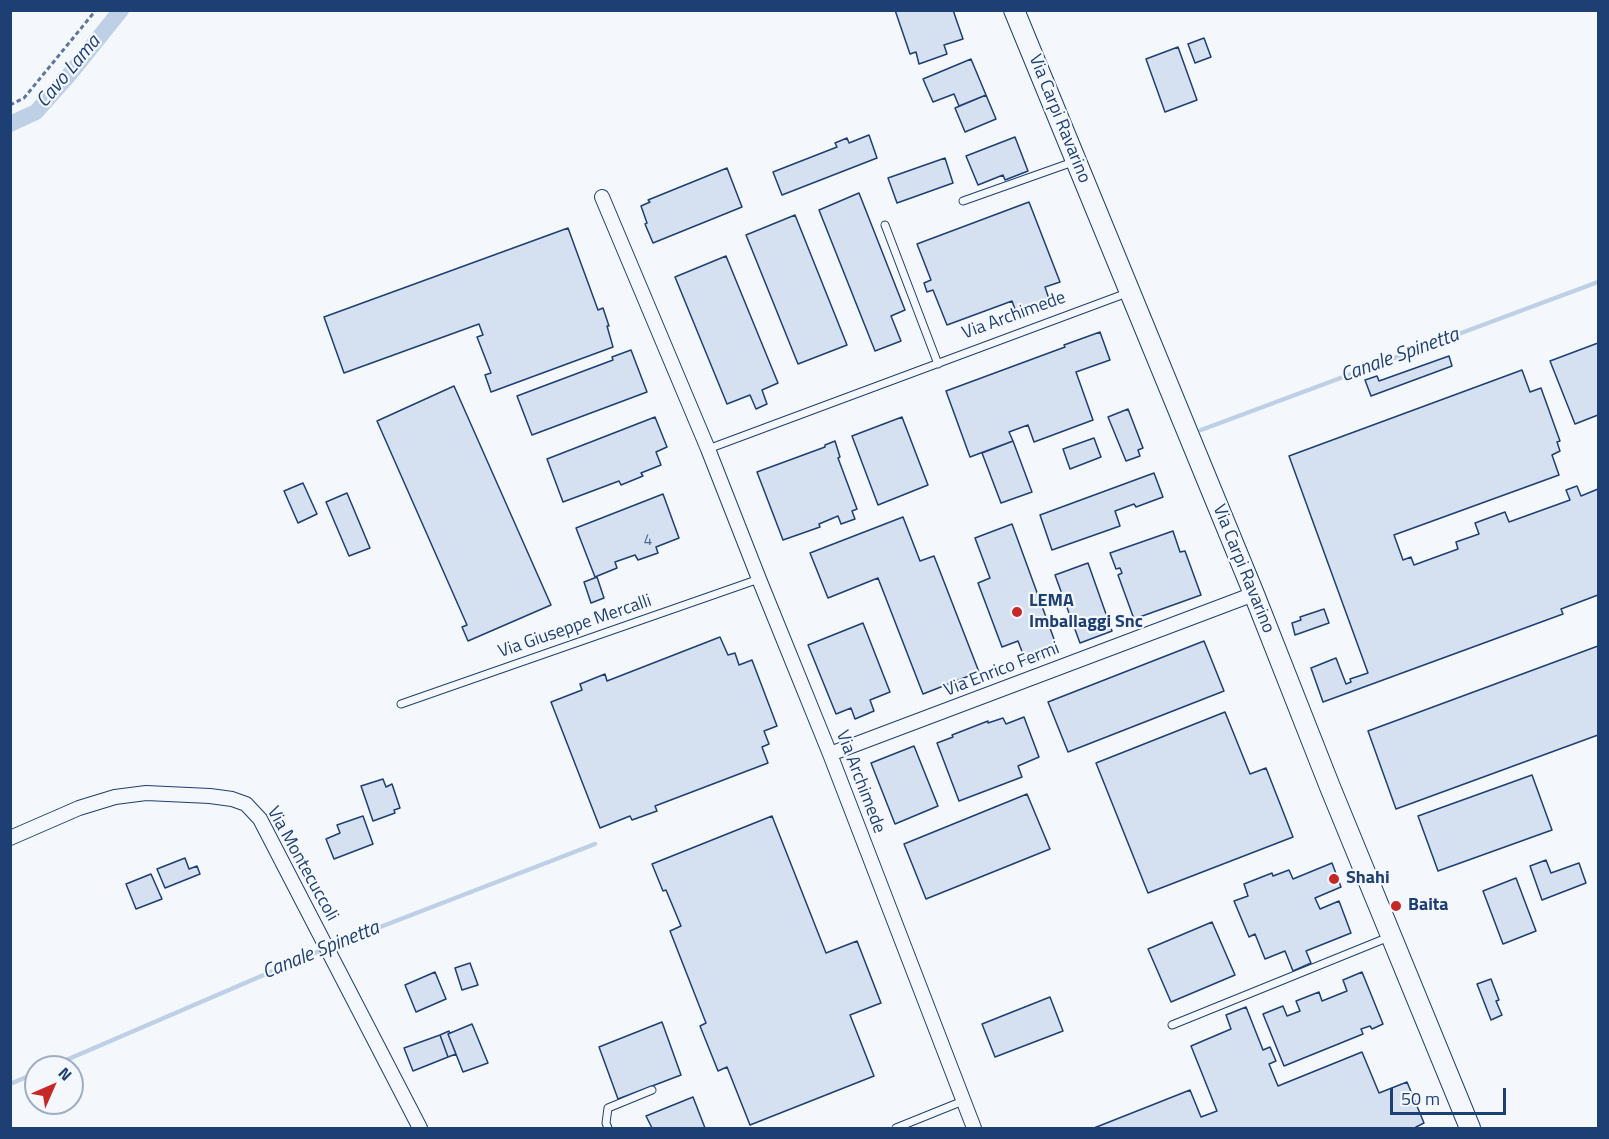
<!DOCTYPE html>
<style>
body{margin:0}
#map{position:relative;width:1609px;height:1139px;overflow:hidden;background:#f4f7fb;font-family:"Titillium Web",sans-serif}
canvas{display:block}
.frame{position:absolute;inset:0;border:12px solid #1d3f73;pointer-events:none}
.north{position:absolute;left:24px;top:1055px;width:60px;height:60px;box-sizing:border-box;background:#f4f7fb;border:2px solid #9eadc5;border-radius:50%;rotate:45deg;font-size:16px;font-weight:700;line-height:24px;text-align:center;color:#1d3f73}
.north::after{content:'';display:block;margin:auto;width:21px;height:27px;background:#c62828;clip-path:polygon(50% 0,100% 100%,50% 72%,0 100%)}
.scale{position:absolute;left:1390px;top:1088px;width:116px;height:27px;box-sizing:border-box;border:3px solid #1d3f73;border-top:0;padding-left:8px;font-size:18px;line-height:21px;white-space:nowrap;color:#1d3f73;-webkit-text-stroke:4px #f4f7fb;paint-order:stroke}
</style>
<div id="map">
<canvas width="1609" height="1139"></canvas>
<div class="frame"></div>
<div class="north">N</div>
<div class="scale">50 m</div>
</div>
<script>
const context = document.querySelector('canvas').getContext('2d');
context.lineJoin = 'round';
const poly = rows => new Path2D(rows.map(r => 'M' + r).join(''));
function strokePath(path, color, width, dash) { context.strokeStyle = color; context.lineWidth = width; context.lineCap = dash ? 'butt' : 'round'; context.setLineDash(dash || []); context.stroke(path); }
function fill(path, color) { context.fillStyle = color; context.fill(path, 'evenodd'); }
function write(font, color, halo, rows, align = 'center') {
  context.font = font + ' "Titillium Web",sans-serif'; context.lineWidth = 4.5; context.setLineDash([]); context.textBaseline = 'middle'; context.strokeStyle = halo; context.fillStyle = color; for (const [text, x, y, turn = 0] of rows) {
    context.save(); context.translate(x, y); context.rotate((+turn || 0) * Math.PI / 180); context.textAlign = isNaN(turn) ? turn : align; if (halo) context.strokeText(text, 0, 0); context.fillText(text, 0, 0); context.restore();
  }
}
strokePath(poly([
 [1201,430,1598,282],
 [50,1067,331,946,595,844],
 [10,1084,36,1073]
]), '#bed0e5', 4.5);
strokePath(poly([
 [10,124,36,112,69,75,121,10]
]), '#bed0e5', 16);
const building = poly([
 [895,10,953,10,963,39,944,45,947,54,919,64,916,52,910,54,895,10],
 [1204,38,1211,57,1195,63,1188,44,1204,38],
 [1178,47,1197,100,1165,112,1146,59,1178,47],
 [971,59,986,95,959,106,954,94,933,102,923,79,971,59],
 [986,95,996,119,965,132,955,108,986,95],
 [869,135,877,158,782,195,773,172,837,147,835,143,847,138,849,143,869,135],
 [1015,137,1028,171,1005,180,1003,175,978,185,966,156,1015,137],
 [945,158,953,183,897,203,888,178,945,158],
 [727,168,742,207,653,243,645,224,647,223,641,206,650,202,648,200,727,168],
 [859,193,905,310,891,316,901,341,875,351,819,210,859,193],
 [1029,202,1060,282,1045,287,1049,299,1016,312,1012,301,947,325,933,290,927,292,924,283,931,280,917,244,1029,202],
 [795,215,847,345,798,364,746,235,795,215],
 [568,228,598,310,603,308,609,326,607,326,613,347,491,392,485,375,491,373,477,337,483,335,479,324,344,373,324,317,568,228],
 [726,256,778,383,762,390,767,404,756,409,750,395,727,404,675,277,726,256],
 [1100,332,1110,360,1076,372,1093,420,1034,442,1028,425,1009,432,1013,441,970,457,946,391,1065,347,1064,345,1100,332],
 [1598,343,1598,415,1575,424,1550,361,1598,343],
 [631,350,647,392,532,435,517,396,613,360,612,357,631,350],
 [1449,356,1452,366,1371,396,1365,380,1377,376,1379,381,1449,356],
 [1522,370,1530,392,1541,388,1560,441,1557,442,1560,451,1552,455,1559,475,1394,535,1403,560,1411,557,1414,565,1458,549,1456,542,1479,534,1475,523,1505,512,1509,522,1570,500,1566,490,1577,486,1581,496,1598,489,1598,595,1561,609,1563,614,1323,702,1311,668,1336,658,1346,684,1351,682,1350,679,1368,673,1289,456,1522,370],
 [454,386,551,605,468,641,462,627,467,625,377,421,454,386],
 [1128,409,1143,448,1138,450,1140,456,1126,461,1108,417,1128,409],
 [655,417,667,447,656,452,661,465,641,473,643,476,621,485,619,481,563,502,547,459,655,417],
 [902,417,928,485,878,505,852,436,902,417],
 [1094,438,1101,457,1070,469,1063,449,1094,438],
 [835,441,840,457,838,458,857,509,852,511,855,519,841,524,838,516,819,524,820,527,783,540,757,472,825,447,825,445,835,441],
 [1013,441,1032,492,1001,503,982,453,1013,441],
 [1154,473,1163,497,1136,507,1134,504,1115,511,1120,526,1052,550,1040,515,1154,473],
 [303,483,317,514,298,523,284,491,303,483],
 [347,493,370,548,349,556,326,502,347,493],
 [663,494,679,538,656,547,658,553,638,560,635,555,615,562,617,568,595,577,576,528,663,494],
 [903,517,920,561,934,556,979,672,923,694,878,578,828,598,810,553,903,517],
 [1012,524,1058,650,1026,662,1018,641,1002,647,978,583,990,578,975,538,1012,524],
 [1173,531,1180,552,1185,551,1201,595,1134,619,1118,575,1122,573,1120,568,1116,569,1110,553,1173,531],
 [1088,563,1112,631,1080,643,1055,575,1088,563],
 [597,577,604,598,591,603,584,582,597,577],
 [1324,609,1329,623,1295,635,1292,623,1301,620,1300,617,1324,609],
 [863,623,890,692,870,700,874,711,855,719,851,708,836,714,808,645,863,623],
 [720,637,728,655,735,653,739,665,752,660,777,726,764,731,769,744,762,747,768,763,655,806,657,811,632,820,630,816,600,828,551,702,582,690,580,684,605,674,607,681,720,637],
 [1204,641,1224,691,1068,752,1048,702,1204,641],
 [1598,646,1598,735,1396,809,1368,731,1598,646],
 [1225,712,1250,774,1266,768,1293,837,1148,893,1096,763,1225,712],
 [1024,717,1039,757,1018,766,1022,777,959,801,937,743,953,737,952,735,988,721,988,723,1003,718,1006,724,1024,717],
 [914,746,938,806,895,824,871,763,914,746],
 [1532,775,1552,830,1438,871,1418,816,1532,775],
 [383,779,386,787,392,784,400,808,394,810,395,813,373,821,361,786,383,779],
 [1027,794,1050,849,926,899,904,844,1027,794],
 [363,816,373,844,334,859,326,839,340,833,337,825,363,816],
 [772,816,826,953,857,941,881,1003,850,1015,874,1076,750,1125,727,1067,718,1071,700,1026,706,1023,670,931,681,926,666,890,663,891,652,864,772,816],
 [185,858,189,869,197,866,200,874,165,888,157,869,185,858],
 [1546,860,1551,873,1579,863,1586,883,1542,900,1530,866,1546,860],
 [1332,863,1341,887,1315,898,1320,909,1339,901,1351,933,1306,951,1311,963,1293,971,1285,951,1265,959,1255,934,1249,937,1234,901,1248,896,1244,884,1272,873,1273,876,1289,870,1293,879,1332,863],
 [151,874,162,899,136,909,126,884,151,874],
 [1516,878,1536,931,1503,944,1483,891,1516,878],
 [1212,922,1235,975,1171,1002,1148,949,1212,922],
 [470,963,478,985,462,990,455,968,470,963],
 [435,972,446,999,416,1012,405,985,435,972],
 [1362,972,1383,1024,1372,1029,1370,1026,1361,1029,1363,1034,1284,1066,1263,1014,1283,1006,1287,1016,1300,1011,1296,1001,1319,992,1322,1001,1347,991,1343,980,1362,972],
 [1491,979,1499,1000,1496,1001,1502,1015,1491,1020,1477,984,1491,979],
 [1050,997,1063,1031,995,1057,982,1024,1050,997],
 [1246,1007,1263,1050,1270,1047,1276,1061,1269,1064,1278,1086,1362,1052,1379,1093,1407,1082,1424,1123,1416,1127,1417,1128,1094,1128,1190,1090,1201,1117,1217,1111,1191,1046,1231,1029,1226,1015,1246,1007],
 [662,1022,681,1075,618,1099,599,1047,662,1022],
 [472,1024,488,1063,463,1072,448,1034,472,1024],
 [449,1031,450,1033,448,1034,456,1054,448,1057,440,1035,449,1031],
 [440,1035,448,1057,413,1071,404,1048,440,1035],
 [693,1097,705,1128,652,1128,646,1116,693,1097]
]);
fill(building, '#d5e0f0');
strokePath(building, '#1d3f73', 1.5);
const lane = poly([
 [963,201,1073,162],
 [885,225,938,364],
 [708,449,1127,293],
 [401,704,759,579],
 [1172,1025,1389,937],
 [608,1128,606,1123,608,1108,652,1090],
 [896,1128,963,1101]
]);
const street = poly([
 [602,197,708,449,759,579,830,754,974,1128],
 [830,754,1254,594],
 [10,838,79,808,115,797,146,793,210,796,232,799,246,804,260,819,420,1128]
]);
const secondary = poly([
 [1014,10,1254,594,1330,787,1470,1128]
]);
strokePath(lane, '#1d3f73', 9);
strokePath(street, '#1d3f73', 16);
strokePath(secondary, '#1d3f73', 22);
strokePath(poly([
 [10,105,24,98,96,10]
]), '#5e769c', 3, [4.5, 3]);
strokePath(lane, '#f4f7fb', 7);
strokePath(street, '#f4f7fb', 14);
strokePath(secondary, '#f4f7fb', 20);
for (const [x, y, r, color] of [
 [1017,612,6,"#c62828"],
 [1334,879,6,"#c62828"],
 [1396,906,6,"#c62828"]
]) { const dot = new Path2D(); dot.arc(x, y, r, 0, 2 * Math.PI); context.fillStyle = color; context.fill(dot); strokePath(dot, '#f4f7fb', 2); }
write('15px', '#4b6792', null, [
 ["4",648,541]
]);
write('18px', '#1d3f73', '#f4f7fb', [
 ["Via Carpi Ravarino",1059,119,68],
 ["Via Archimede",1014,316,-20],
 ["Via Carpi Ravarino",1243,569,68],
 ["Via Giuseppe Mercalli",575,627,-19],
 ["Via Enrico Fermi",1002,670,-21],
 ["Via Archimede",860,782,69],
 ["Via Montecuccoli",302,864,61]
]);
write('bold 18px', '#1d3f73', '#f4f7fb', [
 ["LEMA",1029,602],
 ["Imballaggi Snc",1029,623],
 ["Shahi",1346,879],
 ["Baita",1408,906]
], 'left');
write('italic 20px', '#1d3f73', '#f4f7fb', [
 ["Cavo Lama",69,72,-50],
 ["Canale Spinetta",1400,356,-20],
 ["Canale Spinetta",321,951,-22]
]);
</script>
